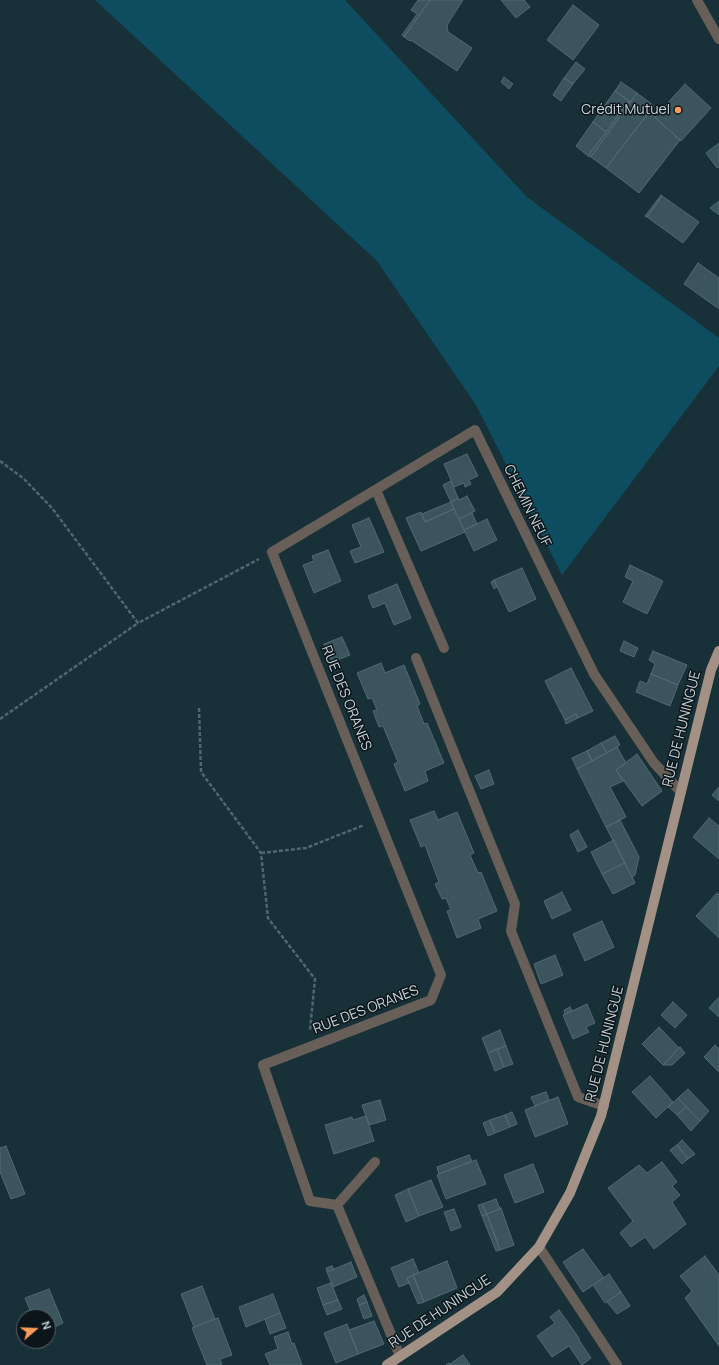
<!DOCTYPE html>
<meta charset="utf-8">
<style>
body{margin:0}
#map{position:relative;width:719px;height:1365px;overflow:hidden;background:#183038;font-family:Manrope,sans-serif}
canvas{display:block}
.north{position:absolute;left:16px;top:1309px;width:40px;height:40px;box-sizing:border-box;background:#0c161a;border:1px solid #576267;border-radius:50%;rotate:71deg;font-size:11px;font-weight:700;line-height:16px;text-align:center;color:#c7d5da}
.north::after{content:'';display:block;margin:auto;width:14px;height:18px;background:#fe9b58;clip-path:polygon(50% 0,100% 100%,50% 72%,0 100%)}
</style>
<div id="map">
<canvas width="719" height="1365"></canvas>
<div class="north">N</div>
</div>
<script>
const context = document.querySelector('canvas').getContext('2d');
context.lineJoin = 'round';
function fill(path, color) { context.fillStyle = color; context.fill(path, 'evenodd'); }
const poly = rows => new Path2D(rows.map(r => 'M' + r).join(''));
function strokePath(path, color, width, dash) { context.strokeStyle = color; context.lineWidth = width; context.lineCap = dash ? 'butt' : 'round'; context.setLineDash(dash || []); context.stroke(path); }
function write(font, color, halo, rows, align = 'center') {
  context.font = font + ' Manrope,sans-serif'; context.lineWidth = 3; context.setLineDash([]); context.textBaseline = 'middle'; context.strokeStyle = halo; context.fillStyle = color; for (const [text, x, y, turn = 0] of rows) {
    context.save(); context.translate(x, y); context.rotate((+turn || 0) * Math.PI / 180); context.textAlign = isNaN(turn) ? turn : align; if (halo) context.strokeText(text, 0, 0); context.fillText(text, 0, 0); context.restore();
  }
}
fill(poly([
 [95,0,345,0,527,197,719,338,719,366,562,575,476,405,377,261]
]), '#0d4d5f');
const building = poly([
 [418,0,430,0,404,37,402,35,417,14,411,10,418,0],
 [430,0,463,0,447,25,448,32,472,48,457,71,411,40,410,41,404,37,430,0],
 [501,0,524,0,530,7,516,18,501,0],
 [573,5,599,25,573,60,547,40,573,5],
 [576,62,585,69,573,84,564,78,576,62],
 [504,77,513,84,509,89,501,82,504,77],
 [564,78,573,84,561,101,553,95,564,78],
 [621,82,637,93,630,102,615,91,621,82],
 [685,84,711,108,681,141,655,117,685,84],
 [615,91,629,101,606,132,593,122,615,91],
 [637,93,654,106,606,168,591,157,637,93],
 [629,101,630,102,591,157,588,156,629,101],
 [649,112,680,140,639,193,606,168,649,112],
 [593,122,606,132,588,156,576,146,593,122],
 [719,143,719,167,717,168,706,153,719,143],
 [661,195,662,196,647,217,645,216,661,195],
 [662,196,699,222,683,243,647,217,662,196],
 [719,201,719,215,710,208,719,201],
 [698,263,719,278,719,309,684,284,698,263],
 [467,454,478,476,469,480,471,484,465,487,464,483,454,487,444,464,467,454],
 [451,481,458,498,451,502,443,485,451,481],
 [467,496,475,511,459,519,451,502,458,498,459,500,467,496],
 [451,502,454,509,425,522,422,514,451,502],
 [454,509,465,532,421,551,406,518,421,512,425,522,454,509],
 [472,513,477,524,464,530,459,519,472,513],
 [369,518,384,552,355,563,350,551,361,547,352,525,369,518],
 [487,519,497,540,474,551,464,530,487,519],
 [328,550,341,581,314,593,303,565,314,561,312,556,328,550],
 [630,565,663,581,647,614,623,602,633,581,625,577,630,565],
 [522,568,536,599,509,612,494,580,522,568],
 [494,580,497,587,494,589,491,582,494,580],
 [397,584,411,618,394,625,385,603,373,608,368,596,397,584],
 [342,637,350,655,332,662,324,644,342,637],
 [624,641,638,648,634,657,620,651,624,641],
 [653,651,687,665,678,685,651,674,655,664,649,660,653,651],
 [381,663,385,673,404,665,420,704,417,706,424,724,427,723,444,763,425,771,428,781,405,791,394,764,398,762,383,726,379,727,373,711,377,710,372,698,368,699,357,673,381,663],
 [571,668,593,711,578,718,576,714,565,720,545,681,571,668],
 [651,674,678,685,670,706,636,692,640,681,647,684,651,674],
 [576,714,578,718,566,724,565,720,576,714],
 [615,736,620,745,607,753,601,743,615,736],
 [601,743,607,753,592,761,587,751,601,743],
 [617,747,626,763,616,770,623,781,610,787,626,817,606,827,577,769,617,747],
 [587,751,592,761,577,769,572,758,587,751],
 [637,754,662,791,642,806,616,770,637,754],
 [489,770,494,784,481,789,475,776,489,770],
 [719,787,719,801,712,795,719,787],
 [434,811,438,820,457,812,474,853,470,855,478,873,481,872,497,911,478,919,481,928,457,938,447,911,451,910,446,898,442,899,435,884,439,882,425,845,421,847,410,820,434,811],
 [709,818,719,826,719,859,693,837,709,818],
 [620,820,639,857,635,875,632,877,606,827,620,820],
 [578,830,587,847,578,852,570,835,578,830],
 [614,840,625,863,602,874,591,852,614,840],
 [625,863,635,883,613,894,602,874,625,863],
 [562,892,571,910,552,919,544,901,562,892],
 [717,893,719,895,719,938,696,916,717,893],
 [602,921,614,947,585,961,573,934,602,921],
 [555,955,563,975,541,984,534,964,555,955],
 [719,997,719,1017,709,1008,719,997],
 [673,1002,687,1015,675,1028,661,1015,673,1002],
 [587,1004,595,1023,586,1027,589,1032,573,1039,563,1015,587,1004],
 [570,1007,572,1011,565,1014,564,1010,570,1007],
 [659,1027,679,1048,663,1065,642,1044,659,1027],
 [500,1030,506,1046,488,1053,482,1038,500,1030],
 [715,1045,719,1049,719,1072,704,1057,715,1045],
 [506,1046,513,1064,504,1067,497,1049,506,1046],
 [680,1047,685,1053,672,1065,663,1065,680,1047],
 [497,1049,504,1067,495,1071,488,1053,497,1049],
 [650,1076,673,1102,656,1118,632,1092,650,1076],
 [688,1089,709,1111,700,1121,678,1098,688,1089],
 [546,1092,549,1100,535,1106,531,1097,546,1092],
 [558,1097,568,1124,535,1137,525,1110,558,1097],
 [678,1098,686,1107,677,1115,668,1107,678,1098],
 [380,1100,386,1120,369,1125,362,1105,380,1100],
 [686,1107,700,1121,691,1131,677,1115,686,1107],
 [512,1112,517,1124,510,1127,505,1115,512,1112],
 [505,1115,510,1127,495,1133,490,1120,505,1115],
 [366,1116,374,1141,334,1154,325,1125,352,1117,353,1120,366,1116],
 [490,1120,495,1133,488,1136,483,1123,490,1120],
 [682,1140,695,1154,688,1159,677,1145,682,1140],
 [677,1145,688,1159,682,1164,670,1150,677,1145],
 [6,1146,25,1194,11,1199,0,1172,0,1148,6,1146],
 [469,1155,472,1161,439,1174,437,1167,469,1155],
 [476,1160,486,1184,446,1199,437,1175,476,1160],
 [662,1162,677,1182,672,1186,680,1195,672,1202,686,1224,654,1249,645,1237,631,1247,620,1233,633,1221,608,1188,639,1165,647,1173,662,1162],
 [533,1164,544,1192,515,1203,504,1175,533,1164],
 [431,1180,443,1207,419,1216,408,1189,431,1180],
 [408,1189,419,1216,406,1222,395,1195,408,1189],
 [496,1199,500,1209,487,1214,482,1204,496,1199],
 [482,1204,487,1214,482,1216,478,1205,482,1204],
 [501,1208,514,1245,500,1250,487,1214,501,1208],
 [454,1209,461,1227,451,1231,444,1212,454,1209],
 [487,1214,500,1250,496,1251,482,1216,487,1214],
 [583,1249,604,1278,583,1292,563,1262,583,1249],
 [705,1256,719,1275,719,1346,685,1298,692,1291,680,1276,705,1256],
 [413,1259,419,1273,407,1278,409,1283,399,1287,391,1268,413,1259],
 [447,1261,457,1288,424,1302,413,1275,447,1261],
 [351,1262,357,1277,333,1287,327,1272,351,1262],
 [332,1266,334,1269,327,1272,326,1268,332,1266],
 [609,1274,621,1292,605,1303,593,1285,609,1274],
 [413,1275,424,1302,418,1304,407,1278,413,1275],
 [331,1283,338,1300,323,1305,317,1288,331,1283],
 [202,1286,215,1319,194,1327,181,1294,202,1286],
 [49,1289,63,1323,48,1330,48,1317,33,1317,25,1298,49,1289],
 [621,1292,630,1306,617,1314,607,1302,621,1292],
 [273,1294,280,1313,246,1327,239,1307,273,1294],
 [364,1295,367,1302,359,1305,357,1299,364,1295],
 [338,1300,342,1309,327,1315,323,1305,338,1300],
 [367,1302,372,1316,364,1319,359,1305,367,1302],
 [559,1310,579,1338,579,1340,591,1358,582,1365,569,1346,552,1357,537,1336,555,1323,550,1317,559,1310],
 [280,1313,286,1328,270,1334,265,1319,280,1313],
 [218,1318,232,1355,220,1359,222,1364,219,1365,209,1365,209,1364,207,1365,192,1328,218,1318],
 [374,1321,384,1344,358,1354,349,1330,374,1321],
 [347,1324,358,1354,336,1363,324,1333,347,1324],
 [288,1332,292,1344,294,1343,302,1365,270,1365,265,1354,278,1349,274,1337,288,1332],
 [463,1355,470,1365,446,1365,449,1363,450,1364,463,1355]
]);
fill(building, '#3b545d');
strokePath(building, '#516a73', 1);
strokePath(poly([
 [0,461,23,478,52,508,138,623,259,559],
 [199,708,201,772,261,853,268,918,315,979,310,1030],
 [0,719,138,623],
 [261,853,306,848,364,825]
]), '#51666d', 2.5, [4, 2]);
strokePath(poly([
 [697,0,719,39],
 [376,490,444,648],
 [416,658,515,904,511,931,578,1097,604,1106],
 [337,1205,375,1162],
 [539,1247,617,1365],
 [400,1356,337,1205,310,1201,263,1065,431,1000,441,975,272,552,475,430,594,674,654,763,681,792]
]), '#685f59', 10);
strokePath(poly([
 [387,1365,497,1292,539,1247,570,1193,601,1116,711,670,719,651]
]), '#a49186', 10);
for (const [x, y, r, color] of [
 [678,110,4,"#fe9b58"]
]) { const dot = new Path2D(); dot.arc(x, y, r, 0, 2 * Math.PI); context.fillStyle = color; context.fill(dot); strokePath(dot, '#0c161a', 1.5); }
write('14px', '#c7d5da', '#0c161a', [
 ["Crédit Mutuel",670,110]
], 'right');
write('14px', '#c7d5da', '#0c161a', [
 ["CHEMIN NEUF",527,506,64],
 ["RUE DES ORANES",346,698,68],
 ["RUE DE HUNINGUE",682,729,-76],
 ["RUE DES ORANES",366,1010,-21],
 ["RUE DE HUNINGUE",605,1044,-76],
 ["RUE DE HUNINGUE",440,1312,-34]
]);
</script>
